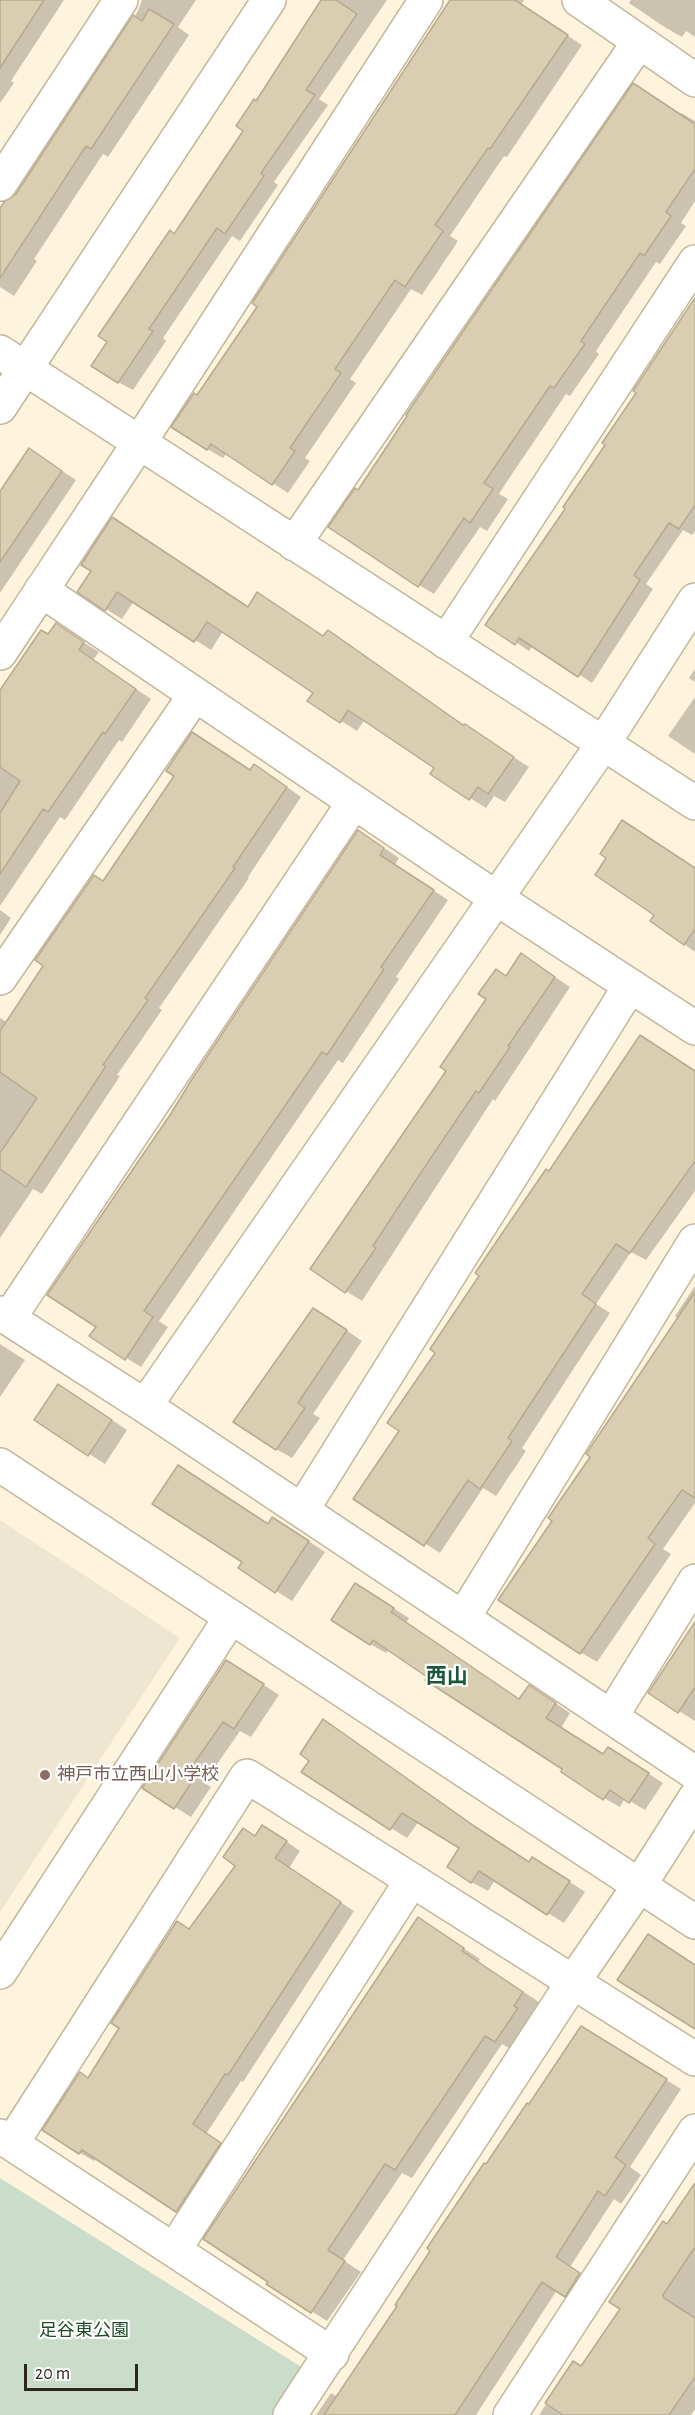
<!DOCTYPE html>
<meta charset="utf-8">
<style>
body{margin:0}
#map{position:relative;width:695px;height:2415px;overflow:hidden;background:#fef4dd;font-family:"Alegreya Sans",sans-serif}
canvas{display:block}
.scale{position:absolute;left:24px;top:2364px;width:114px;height:27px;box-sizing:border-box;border:3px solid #2b271c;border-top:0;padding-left:8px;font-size:18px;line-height:21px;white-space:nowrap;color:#2b271c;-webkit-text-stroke:4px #fff;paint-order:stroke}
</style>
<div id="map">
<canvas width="695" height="2415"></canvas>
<div class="scale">20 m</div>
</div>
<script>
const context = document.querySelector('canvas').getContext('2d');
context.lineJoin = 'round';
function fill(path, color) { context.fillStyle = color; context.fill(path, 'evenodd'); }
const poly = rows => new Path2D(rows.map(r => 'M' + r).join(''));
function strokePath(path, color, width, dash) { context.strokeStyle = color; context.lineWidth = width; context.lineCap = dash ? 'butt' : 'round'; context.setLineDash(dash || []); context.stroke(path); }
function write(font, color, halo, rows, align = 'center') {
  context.font = font + ' "Alegreya Sans","Noto Sans JP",sans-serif'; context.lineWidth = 4.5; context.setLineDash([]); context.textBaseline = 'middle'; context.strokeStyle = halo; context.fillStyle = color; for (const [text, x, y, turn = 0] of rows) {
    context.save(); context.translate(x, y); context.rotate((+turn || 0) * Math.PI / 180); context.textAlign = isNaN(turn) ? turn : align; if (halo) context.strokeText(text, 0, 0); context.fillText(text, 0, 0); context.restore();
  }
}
fill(poly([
 [0,1520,180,1638,0,1912]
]), '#efe6d1');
fill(poly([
 [0,2178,303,2368,272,2415,0,2415]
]), '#c9ddca');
fill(poly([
 [0,0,64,0,11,81,14,83,0,103],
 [142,0,196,0,178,27,189,35,108,157,103,154,34,259,37,261,14,296,0,287,0,210,17,195,138,11],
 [323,0,387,0,319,99,328,105,274,182,278,185,240,241,232,236,163,338,166,341,133,390,118,382,175,235,245,131,257,103],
 [452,0,524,0,521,5,582,45,507,157,504,156,450,236,458,241,422,295,411,289,350,379,356,383,305,458,310,461,288,493,227,453,223,458,207,449,198,397,259,306],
 [631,0,695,0,695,37,686,31,682,37,666,28,629,3],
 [681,113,695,121,695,201,681,223,686,226,660,264,656,262,596,351,599,354,570,396,566,394,504,486,499,494,508,499,487,531,480,527,434,594,419,585,359,492],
 [695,299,695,531,692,535,683,530,646,584,653,589,592,683,533,645,529,651,488,624,567,508],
 [44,459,76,480,0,593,0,493],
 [93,571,249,608,324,637,328,632,465,726,529,767,505,802,494,796,486,808,432,774,436,768,365,719,357,731,309,701,315,693,223,631,211,650,134,601,122,619,106,609],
 [56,625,99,652,93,660,151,699,122,742,119,740,65,820,60,817,0,906,0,693],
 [695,669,695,682,689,678],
 [695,697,695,754,668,736],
 [251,771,270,775,301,797,248,877,249,878,159,1008,162,1010,117,1075,120,1076,42,1194,33,1189,0,1238,0,1018,7,1022,104,882],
 [374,841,399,858,395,865,448,900,396,977,399,979,343,1063,338,1060,159,1321,168,1327,141,1367,91,1336],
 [695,869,695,952,652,921],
 [0,910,11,918,0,935],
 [537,965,570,987,495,1101,493,1099,362,1301,346,1291,448,1070,488,998,507,977],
 [695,1072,695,1191,646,1260,631,1252,596,1304,610,1313,522,1448,526,1451,496,1496,483,1488,440,1553,355,1498,401,1431,437,1352,550,1173],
 [695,1286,695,1503,663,1549,671,1554,597,1662,580,1652,554,1520,678,1319,675,1316],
 [330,1319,362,1341,313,1414,320,1418,292,1458,276,1449],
 [0,1344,25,1360,0,1397],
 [75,1395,127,1430,105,1464,36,1420],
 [269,1525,289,1528,325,1552,292,1601,240,1568],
 [371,1594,409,1618,406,1623,520,1700,545,1696,570,1713,561,1728,604,1756,624,1758,663,1783,645,1810,625,1798,620,1807,604,1798,389,1649,386,1653,370,1644],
 [695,1625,695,1721,679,1711],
 [243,1671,279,1695,251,1737,240,1731,204,1783,211,1787,191,1817,144,1788],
 [339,1731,491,1837,530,1863,549,1868,585,1892,564,1923,495,1880,488,1891,471,1882,461,1848,419,1821,407,1838,303,1772],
 [277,1835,300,1851,289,1868,354,1911,243,2082,241,2081,206,2134,234,2152,191,2219,96,2158,94,2161,80,2153,89,2079,255,1837],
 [434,1929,480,1959,478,1962,539,2002,529,2017,533,2019,512,2050,502,2044,412,2178,402,2173,343,2260,361,2272,327,2321,268,2284],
 [597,2037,681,2089,630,2167,641,2175,621,2204,614,2199,570,2267,594,2283,581,2304,557,2290,476,2415,316,2415,331,2393,338,2397,399,2306,486,2166,529,2106],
 [695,2187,695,2409,691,2415,539,2415,573,2363,582,2367,622,2309,668,2226]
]), '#0003');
const building = poly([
 [0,0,44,0,0,68,0,0],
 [321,0,336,0,357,14,306,90,315,95,261,173,264,176,225,234,217,228,149,329,153,331,118,383,91,366,107,342,98,336,170,230,174,234,243,131,236,126,254,99,256,101,321,0],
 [450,0,515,0,568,35,490,149,488,148,435,225,443,231,405,287,395,280,335,369,341,373,290,448,295,451,272,485,211,444,207,450,171,427,194,393,197,395,257,307,252,303,450,0],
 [149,9,174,24,91,149,86,146,0,278,0,208,4,202,16,194,133,15,142,21,149,9],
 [633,83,695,124,695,169,666,212,671,216,644,256,640,253,581,341,585,344,554,388,550,386,488,477,484,483,493,489,470,523,464,518,418,587,328,527,355,488,358,490,407,416,406,415,633,83],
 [695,298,695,505,679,529,669,523,634,575,640,580,578,677,519,638,515,645,485,625,565,509,563,507,605,445,602,443,636,393,633,391,695,298],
 [29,448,62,471,0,562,0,491,29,448],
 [112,517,248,607,257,592,323,636,328,630,463,725,465,724,514,757,488,794,478,787,469,800,430,774,434,768,348,710,340,723,307,701,313,693,207,622,194,642,117,592,105,611,77,592,91,571,81,565,112,517],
 [56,623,84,642,79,650,136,689,105,734,103,732,48,812,43,809,0,874,0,813,20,781,0,767,0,690,41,630,48,634,56,623],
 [192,732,250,770,254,764,287,787,233,867,235,868,145,998,148,1000,103,1065,106,1066,26,1187,0,1169,0,1153,37,1098,0,1072,0,1031,43,966,35,960,94,875,103,881,174,776,166,771,192,732],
 [622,820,695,868,695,929,684,945,650,921,654,915,595,875,606,858,600,854,622,820],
 [358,830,384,848,380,855,434,890,381,967,384,969,327,1055,322,1052,144,1311,153,1317,125,1360,89,1336,96,1327,47,1295,170,1115,194,1076,358,830],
 [521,953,555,977,508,1046,510,1047,479,1093,476,1091,418,1177,373,1246,376,1248,345,1293,310,1269,446,1071,440,1067,486,999,478,994,496,969,506,976,521,953],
 [640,1035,695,1071,695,1161,630,1253,616,1244,582,1294,596,1304,508,1438,512,1441,480,1489,468,1480,424,1546,353,1499,399,1431,387,1423,435,1353,430,1349,479,1276,475,1273,546,1169,549,1171,640,1035],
 [695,1292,695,1498,682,1490,648,1538,655,1544,580,1654,498,1600,552,1521,548,1518,590,1457,586,1454,695,1292],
 [313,1308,347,1330,298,1403,305,1408,276,1450,233,1422,313,1308],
 [58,1384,112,1420,88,1456,34,1420,58,1384],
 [178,1465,268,1524,272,1517,309,1541,275,1593,238,1568,242,1562,152,1504,178,1465],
 [355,1583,394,1608,391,1612,519,1699,529,1685,556,1703,546,1718,603,1754,608,1747,649,1773,629,1803,610,1790,603,1800,561,1772,562,1769,425,1680,427,1677,373,1640,370,1645,331,1620,355,1583],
 [695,1622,695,1687,678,1713,648,1693,695,1622],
 [226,1660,264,1684,234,1729,223,1722,188,1772,195,1777,174,1809,142,1788,226,1660],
 [323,1719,474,1826,529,1862,532,1857,570,1881,547,1915,479,1871,471,1883,447,1867,459,1848,402,1813,390,1830,301,1772,309,1761,300,1754,323,1719],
 [262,1825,287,1841,275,1858,341,1902,228,2075,225,2074,193,2124,221,2143,176,2212,82,2150,79,2154,42,2130,80,2072,88,2078,119,2028,111,2023,177,1921,189,1929,235,1866,223,1857,243,1828,255,1836,262,1825],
 [418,1917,464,1948,462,1951,523,1992,514,2006,518,2008,495,2042,485,2036,395,2170,385,2164,328,2250,345,2261,311,2313,266,2284,268,2282,203,2239,418,1917],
 [648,1934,695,1965,695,2029,617,1980,648,1934],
 [581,2026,667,2079,615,2157,626,2165,605,2196,598,2191,556,2257,580,2273,565,2297,542,2282,455,2415,324,2415,397,2306,395,2305,430,2251,427,2248,484,2163,486,2164,527,2103,529,2104,581,2026],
 [695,2183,695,2247,663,2295,664,2298,695,2318,695,2377,669,2415,563,2415,545,2403,573,2361,581,2366,620,2309,609,2302,663,2221,667,2224,695,2183]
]);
fill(building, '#daceb2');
strokePath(building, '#b6aa8f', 1.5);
const minor = poly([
 [579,0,695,80],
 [0,184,121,0],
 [0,352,695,803],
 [294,544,639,42],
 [41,590,496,898,695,1028],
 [446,642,695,262],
 [0,653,139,443,426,0],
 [0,978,195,695],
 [0,1313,145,1406,695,1773],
 [9,1318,354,802],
 [145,1406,603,744,695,600],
 [302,1510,630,986],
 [463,1618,695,1241],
 [611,1717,695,1581],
 [0,1972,231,1617],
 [0,2136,332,2354],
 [12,2143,247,1776,695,2059],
 [174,2250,412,1880],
 [290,2415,573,1982,639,1886],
 [510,2415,695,2131]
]);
const tertiary = poly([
 [0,407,269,0],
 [0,1465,695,1922],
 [639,1886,695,1798]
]);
strokePath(minor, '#c2b69a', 36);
strokePath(tertiary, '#c2b69a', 36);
strokePath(minor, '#fff', 33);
strokePath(tertiary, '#fff', 33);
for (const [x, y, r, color] of [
 [45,1775,6,"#8d6e63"]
]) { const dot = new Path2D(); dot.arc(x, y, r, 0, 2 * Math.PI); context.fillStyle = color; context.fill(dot); strokePath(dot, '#fff', 2); }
write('18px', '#785e54', '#fff', [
 ["神戸市立西山小学校",57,1775]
], 'left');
write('18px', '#1f4e26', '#fff', [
 ["足谷東公園",84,2331]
]);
write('bold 21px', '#1b583a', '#fff', [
 ["西山",447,1677]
]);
</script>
